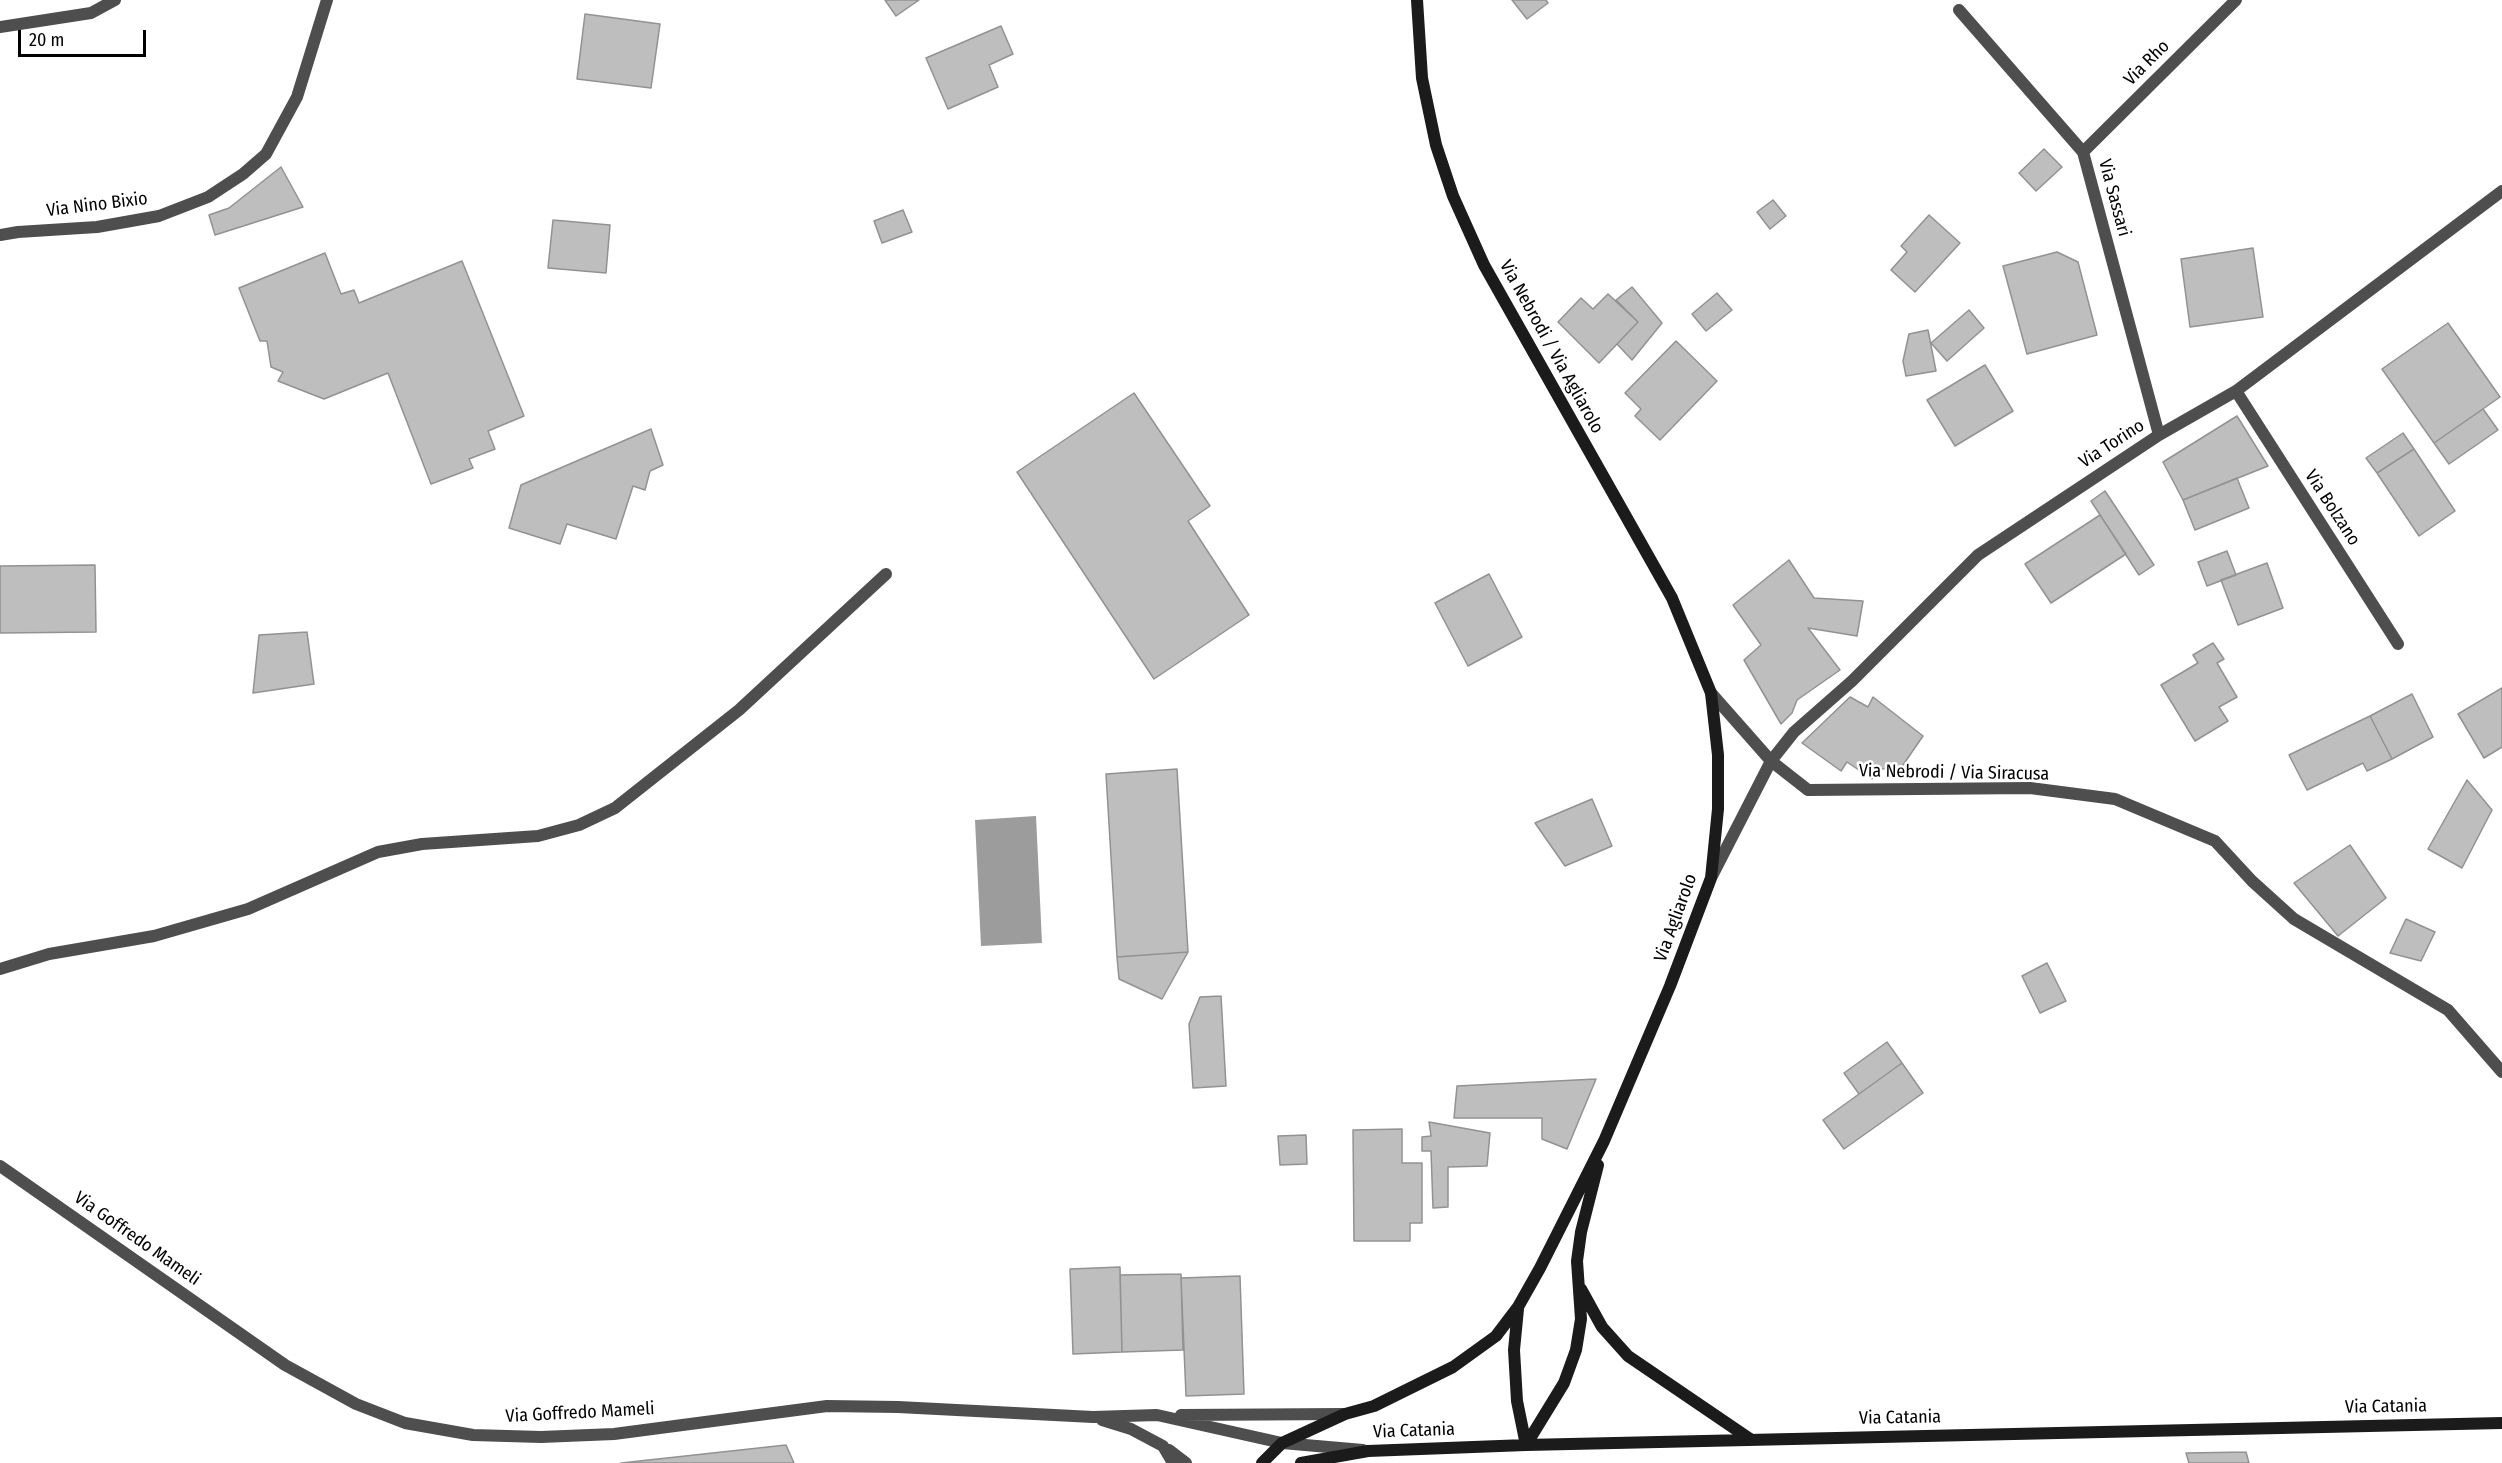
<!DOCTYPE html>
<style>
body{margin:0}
#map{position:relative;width:2502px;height:1463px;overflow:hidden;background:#fff;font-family:"Fira Sans Condensed",sans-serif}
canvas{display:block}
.scale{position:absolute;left:18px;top:30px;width:128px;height:27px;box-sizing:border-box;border:3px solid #000;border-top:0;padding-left:8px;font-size:18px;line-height:21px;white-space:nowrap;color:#000;-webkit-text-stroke:4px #fff;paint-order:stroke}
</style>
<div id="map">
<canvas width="2502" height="1463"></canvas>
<div class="scale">20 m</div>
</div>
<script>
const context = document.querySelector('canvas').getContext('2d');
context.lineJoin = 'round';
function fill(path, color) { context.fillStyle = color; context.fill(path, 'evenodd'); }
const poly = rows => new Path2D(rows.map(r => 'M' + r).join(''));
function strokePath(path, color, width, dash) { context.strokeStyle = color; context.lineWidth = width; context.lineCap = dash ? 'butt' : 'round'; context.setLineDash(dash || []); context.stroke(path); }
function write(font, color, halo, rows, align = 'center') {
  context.font = font + ' "Fira Sans Condensed",sans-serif'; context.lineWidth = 5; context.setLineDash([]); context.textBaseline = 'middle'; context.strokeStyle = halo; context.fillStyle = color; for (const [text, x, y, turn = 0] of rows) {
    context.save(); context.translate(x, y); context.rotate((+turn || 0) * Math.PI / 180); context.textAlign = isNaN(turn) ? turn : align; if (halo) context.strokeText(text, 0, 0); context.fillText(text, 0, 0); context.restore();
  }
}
fill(poly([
 [1036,816,1042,943,981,946,975,820]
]), '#9c9c9c');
const building = poly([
 [885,0,919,0,896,16,885,0],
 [1512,0,1546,0,1548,3,1527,19,1512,0],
 [585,14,660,24,651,88,577,79,585,14],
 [1001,26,1013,54,989,65,998,87,948,109,926,58,1001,26],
 [2044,149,2062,167,2036,191,2019,173,2044,149],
 [281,167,303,207,215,235,209,215,229,208,281,167],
 [1773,200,1786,216,1770,229,1757,212,1773,200],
 [903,210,912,232,882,243,874,221,903,210],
 [1929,215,1960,243,1915,292,1891,270,1907,252,1901,246,1929,215],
 [553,220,610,225,606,273,548,268,553,220],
 [2253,248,2263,317,2190,327,2181,259,2253,248],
 [2057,252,2078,262,2097,335,2027,354,2003,266,2057,252],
 [325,253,341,294,354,290,359,303,462,261,524,416,488,431,495,449,469,459,473,468,431,484,388,373,324,399,278,381,283,372,271,367,267,341,260,341,239,288,325,253],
 [1632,287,1662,323,1632,360,1617,344,1638,322,1616,300,1632,287],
 [1717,293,1732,310,1706,331,1692,314,1717,293],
 [1608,294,1638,322,1599,363,1558,322,1581,298,1593,309,1608,294],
 [1969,310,1984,328,1947,361,1931,343,1969,310],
 [2448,323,2500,397,2434,443,2382,369,2448,323],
 [1928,330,1936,371,1906,376,1903,361,1909,334,1928,330],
 [1676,341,1717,381,1660,440,1635,416,1641,409,1625,393,1676,341],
 [1985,365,2013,411,1955,446,1927,400,1985,365],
 [1134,393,1210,506,1188,521,1249,615,1154,679,1017,472,1134,393],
 [2483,409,2498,430,2449,464,2434,443,2483,409],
 [2237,416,2268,466,2183,500,2163,462,2237,416],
 [651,429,663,465,650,471,645,490,633,486,616,539,567,524,560,544,509,528,521,485,651,429],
 [2403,433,2414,449,2377,473,2366,458,2403,433],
 [2414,449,2455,511,2419,536,2377,473,2414,449],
 [2237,478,2249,508,2195,530,2183,500,2237,478],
 [2105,491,2154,565,2139,575,2091,501,2105,491],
 [2100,515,2126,554,2051,603,2025,564,2100,515],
 [2227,551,2236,575,2207,586,2198,562,2227,551],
 [1789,560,1814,598,1863,601,1857,636,1808,628,1840,670,1797,700,1792,713,1781,724,1744,660,1761,645,1733,605,1789,560],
 [2267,563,2283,608,2238,625,2221,580,2267,563],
 [95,565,96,632,0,633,0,566,95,565],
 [1489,574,1522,637,1468,666,1435,603,1489,574],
 [307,632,314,684,253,693,259,635,307,632],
 [2213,643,2224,659,2217,663,2237,697,2219,707,2228,721,2195,741,2161,685,2198,663,2193,655,2213,643],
 [2502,688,2502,747,2484,758,2458,714,2502,688],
 [2412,694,2433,737,2392,759,2370,716,2412,694],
 [1850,697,1868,707,1873,697,1923,736,1901,768,1879,769,1872,779,1847,762,1841,771,1802,743,1850,697],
 [2370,716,2392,759,2367,771,2363,763,2307,790,2289,755,2370,716],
 [1177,769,1188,952,1117,957,1106,774,1177,769],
 [2467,780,2492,810,2462,868,2428,849,2467,780],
 [1592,799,1612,846,1565,866,1535,823,1592,799],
 [2350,845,2386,898,2338,936,2294,883,2350,845],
 [2406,919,2435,932,2421,961,2390,953,2406,919],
 [1188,952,1162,999,1119,979,1117,957,1188,952],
 [2047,963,2066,1001,2040,1013,2022,976,2047,963],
 [1221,996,1226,1086,1193,1088,1189,1024,1200,997,1221,996],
 [1887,1042,1902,1063,1859,1094,1844,1073,1887,1042],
 [1902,1063,1923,1093,1844,1149,1823,1120,1902,1063],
 [1596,1079,1567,1149,1542,1139,1542,1118,1454,1118,1457,1086,1596,1079],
 [1429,1122,1490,1133,1487,1166,1448,1167,1448,1207,1433,1208,1431,1151,1422,1151,1422,1137,1431,1136,1429,1122],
 [1402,1129,1402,1163,1422,1163,1422,1223,1410,1223,1410,1241,1354,1241,1353,1130,1402,1129],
 [1306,1135,1307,1164,1280,1165,1278,1136,1306,1135],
 [1120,1267,1122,1352,1073,1354,1070,1269,1120,1267],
 [1181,1274,1183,1350,1122,1352,1120,1275,1181,1274],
 [1240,1276,1244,1394,1186,1396,1181,1278,1240,1276],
 [786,1445,794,1463,621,1463,786,1445],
 [2246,1452,2249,1463,2189,1463,2186,1453,2246,1452]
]);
fill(building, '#bebebe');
strokePath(building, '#929292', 1.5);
strokePath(poly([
 [0,27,91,13,115,0],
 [0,969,49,954,154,936,248,909,378,852,422,844,538,836,579,825,615,808,739,710,886,574]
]), '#4e4e4e', 12);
strokePath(poly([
 [1959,10,2083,152,2159,435],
 [2083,152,2236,0],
 [0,235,18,232,97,227,159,216,208,197,243,174,266,154,297,97,327,0],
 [2236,391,2398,644],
 [1711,693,1771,761,1808,790,2030,788,2115,799,2215,841,2252,881,2294,919,2448,1010,2502,1072],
 [1712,876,1771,761,1794,732,1852,681,1978,555,2159,435,2236,391,2502,191],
 [0,1166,285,1365,356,1404,405,1423,473,1435,541,1437,614,1434,827,1406,898,1407,1093,1417,1157,1415,1282,1443,1363,1450],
 [1181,1415,1344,1414],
 [1102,1420,1131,1429,1163,1446,1173,1463],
 [1169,1450,1186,1463]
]), '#4e4e4e', 12);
strokePath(poly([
 [1581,1289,1602,1327,1628,1356,1750,1439],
 [1518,1309,1514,1350,1517,1401,1526,1445],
 [1526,1445,1564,1383,1576,1350,1581,1319,1577,1261,1581,1232,1598,1165],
 [1262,1463,1282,1443,1345,1414,1374,1406,1453,1367,1496,1336,1518,1307,1540,1268,1604,1141,1670,986,1711,878,1718,809,1718,755,1711,693,1672,598,1484,265,1453,196,1436,145,1422,78,1417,0],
 [1301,1463,1368,1451,1526,1445,2502,1423]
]), '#1b1b1b', 12);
write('18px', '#000', '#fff', [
 ["Via Rho",2147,63,-45],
 ["Via Sassari",2114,198,75],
 ["Via Nino Bixio",97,205,-7],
 ["Via Nebrodi / Via Agliarolo",1551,347,61],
 ["Via Torino",2112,444,-33],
 ["Via Bolzano",2332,508,57],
 ["Via Nebrodi / Via Siracusa",1954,773,1],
 ["Via Agliarolo",1676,918,-70],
 ["Via Goffredo Mameli",137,1239,35],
 ["Via Catania",2386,1407,-1],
 ["Via Goffredo Mameli",580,1413,-3],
 ["Via Catania",1900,1418,-1],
 ["Via Catania",1414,1431,-2]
]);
</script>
